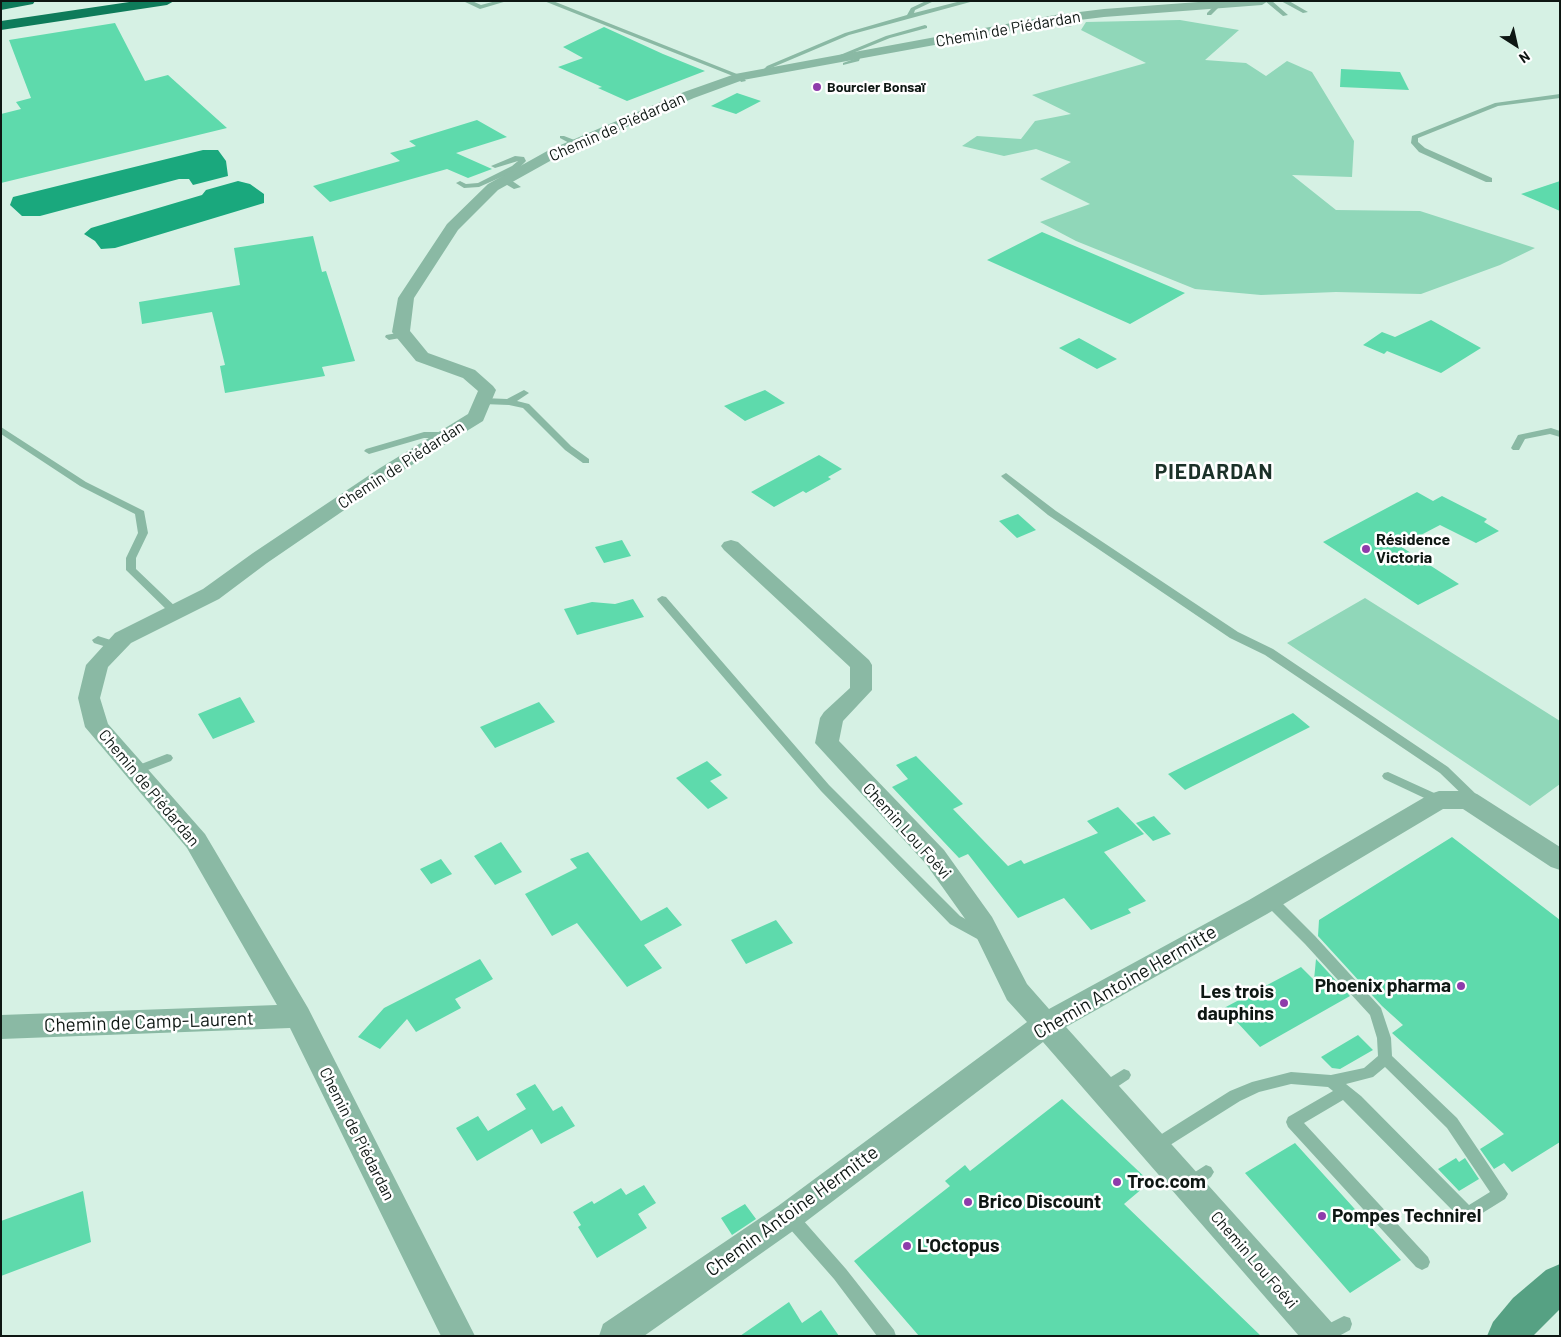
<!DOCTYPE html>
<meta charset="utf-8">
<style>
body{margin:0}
#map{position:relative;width:1561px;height:1337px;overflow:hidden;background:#d6f1e4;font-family:Barlow,sans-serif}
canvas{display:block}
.frame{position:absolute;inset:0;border:2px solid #0e1713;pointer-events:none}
.north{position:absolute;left:1491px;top:20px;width:50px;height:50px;-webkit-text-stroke:4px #fff;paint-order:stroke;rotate:145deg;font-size:14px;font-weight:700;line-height:20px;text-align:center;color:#0e1713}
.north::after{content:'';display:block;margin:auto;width:18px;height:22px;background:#0e1713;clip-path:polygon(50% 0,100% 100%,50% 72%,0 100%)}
</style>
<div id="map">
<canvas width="1561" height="1337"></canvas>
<div class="frame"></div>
<div class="north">N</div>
</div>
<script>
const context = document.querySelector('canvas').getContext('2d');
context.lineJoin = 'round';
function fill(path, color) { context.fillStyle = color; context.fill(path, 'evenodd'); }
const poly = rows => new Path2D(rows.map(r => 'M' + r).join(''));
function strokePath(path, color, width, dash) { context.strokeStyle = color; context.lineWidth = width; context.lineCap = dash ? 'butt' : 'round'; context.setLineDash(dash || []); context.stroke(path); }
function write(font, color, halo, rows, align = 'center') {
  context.font = font + ' Barlow,sans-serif'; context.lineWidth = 5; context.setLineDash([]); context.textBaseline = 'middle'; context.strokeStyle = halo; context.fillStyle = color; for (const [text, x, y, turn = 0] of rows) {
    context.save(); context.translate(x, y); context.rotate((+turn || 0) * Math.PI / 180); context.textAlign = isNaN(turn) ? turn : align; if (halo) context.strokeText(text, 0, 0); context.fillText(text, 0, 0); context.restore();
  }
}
fill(poly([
 [1180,20,1239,30,1205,60,1246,63,1266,76,1287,61,1312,72,1354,141,1352,177,1292,175,1336,210,1420,211,1535,248,1500,265,1421,294,1336,292,1261,295,1195,289,1076,241,1040,222,1090,204,1040,179,1071,162,1036,149,1004,156,962,146,977,136,1021,139,1035,121,1071,114,1032,95,1146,63,1081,30,1086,22],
 [1365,598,1560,721,1560,784,1530,806,1287,643]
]), '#90d7b9');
fill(poly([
 [203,150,218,150,226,161,228,176,193,185,189,179,179,179,40,216,22,216,10,205,13,197],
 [238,181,250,184,264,194,264,203,115,248,101,249,95,241,84,234,91,228,202,195,206,190]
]), '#1aa87d');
fill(poly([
 [115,23,145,81,168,75,227,128,1,183,1,114,21,109,16,102,31,98,9,40],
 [604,27,663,54,705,71,627,101,598,88,602,87,558,67,583,58,563,47],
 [1341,69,1400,72,1409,90,1340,87],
 [737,93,761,101,736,114,711,106],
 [477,120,507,137,456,153,492,169,468,178,447,169,330,202,313,186,400,161,390,153,416,146,409,141],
 [1560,181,1560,211,1521,194],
 [1042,232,1185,293,1130,324,987,260],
 [313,236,322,272,326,271,355,361,322,367,325,376,225,393,220,366,225,365,212,312,142,324,139,302,240,285,234,248],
 [1431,320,1481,348,1441,373,1387,351,1384,354,1363,345,1382,332,1395,337],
 [1079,338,1117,359,1097,369,1059,348],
 [765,390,785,403,745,421,724,406],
 [819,455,842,469,828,477,831,479,806,493,803,491,774,507,751,492],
 [1417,492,1433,501,1442,496,1487,519,1484,522,1499,531,1476,543,1440,525,1400,546,1459,584,1418,605,1323,542],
 [1018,514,1036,530,1017,538,999,521],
 [622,540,631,556,604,563,595,547],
 [633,599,644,617,577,635,564,609,592,602,615,604],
 [240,697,255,722,213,739,198,714],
 [539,702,555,722,495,748,480,727],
 [1293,713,1310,727,1185,790,1168,774],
 [916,756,963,804,953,809,1008,866,1021,860,1024,864,1098,833,1087,821,1118,807,1144,834,1104,852,1146,901,1128,909,1131,913,1091,930,1064,898,1018,918,968,854,959,858,892,787,908,779,896,765],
 [707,761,722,775,710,781,728,798,708,809,676,778],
 [1154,816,1171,834,1153,841,1136,823],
 [1452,837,1560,920,1560,1142,1512,1172,1504,1163,1494,1169,1480,1149,1504,1134,1392,1033,1403,1025,1382,1006,1318,936,1319,920],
 [501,842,522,872,495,885,474,856],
 [588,852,641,921,667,907,682,925,644,945,662,968,627,987,577,923,552,936,525,894,577,868,570,859],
 [441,859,452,874,431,884,420,869],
 [776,920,793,943,746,964,731,940],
 [480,959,493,979,455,999,461,1008,416,1032,407,1019,380,1049,358,1037,384,1008],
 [1316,959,1350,996,1260,1047,1224,1008,1301,967,1314,980],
 [1358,1035,1373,1050,1340,1069,1332,1068,1321,1057],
 [535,1084,553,1111,562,1106,575,1126,541,1144,532,1129,477,1161,456,1128,478,1116,488,1131,526,1109,516,1094],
 [1062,1099,1150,1182,1124,1204,1261,1336,919,1336,854,1261,950,1186,945,1181,965,1165,970,1171],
 [1295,1143,1401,1260,1350,1293,1245,1173],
 [1456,1158,1459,1162,1465,1158,1479,1179,1459,1191,1438,1169],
 [644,1185,656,1203,638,1214,647,1228,597,1258,578,1227,581,1225,573,1212,592,1201,594,1204,621,1188,626,1195],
 [83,1191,91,1242,1,1276,1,1221],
 [745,1204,756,1219,732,1235,721,1218],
 [789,1302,802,1323,821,1310,839,1336,740,1336]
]), '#5edaac');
strokePath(poly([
 [1,106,3,106]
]), '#879b91', 2, [0.5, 2.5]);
fill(poly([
 [463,1,472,1,481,5,496,1,507,1,480,9,463,1],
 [544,1,553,1,742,76,746,81,741,82,738,78,544,1],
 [926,1,934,1,915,10,914,13,961,1,974,1,849,35,771,68,765,74,760,73,767,66,845,33,907,15,911,8,926,1],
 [1265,1,1272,1,1288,15,1283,16,1265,1],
 [1281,1,1289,1,1308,12,1303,13,1281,1],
 [1217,3,1222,4,1211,15,1207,15,1207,13,1217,3],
 [1053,18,1057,18,1072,26,1067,27,1053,20,1053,18],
 [925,25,927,26,927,28,890,38,833,61,828,60,886,36,925,25],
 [856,54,861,55,859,61,843,65,843,63,854,59,856,54],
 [1560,94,1560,98,1498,106,1418,138,1418,142,1425,148,1492,178,1492,182,1486,182,1419,152,1411,143,1412,136,1495,103,1560,94],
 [560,136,564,136,590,146,586,148,573,145,560,138,560,136],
 [515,156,524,157,526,161,520,167,524,170,523,172,515,171,479,187,464,188,456,183,460,181,466,184,478,183,512,166,518,161,495,168,491,166,515,156],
 [502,178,508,178,521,187,514,189,502,182,502,178],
 [403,332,407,335,406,337,389,340,385,337,386,335,403,332],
 [524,390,529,393,517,401,529,404,571,446,589,459,589,463,583,463,565,450,523,408,509,405,483,404,478,401,483,398,507,399,524,390],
 [1,427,86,482,144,511,148,533,136,558,136,569,179,610,180,612,179,614,171,614,126,570,126,558,138,533,135,514,80,486,1,434,1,427],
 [1551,428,1560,431,1560,437,1550,434,1525,439,1519,450,1513,450,1511,448,1518,435,1551,428],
 [424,432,448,432,453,435,448,438,424,438,369,454,364,451,366,449,424,432],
 [1006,473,1056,511,1238,632,1273,649,1448,767,1481,799,1483,802,1481,805,1473,805,1440,773,1265,655,1230,638,1048,515,1003,478,1001,476,1006,473],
 [662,596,666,597,829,785,960,916,991,933,993,937,991,941,986,942,981,941,950,924,821,791,658,601,657,599,662,596],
 [98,636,120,643,122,646,116,650,94,643,92,640,98,636],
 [167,754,171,755,173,758,171,761,135,775,131,774,129,771,131,768,167,754],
 [1388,772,1443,797,1445,800,1443,803,1439,805,1435,803,1384,779,1382,776,1384,773,1388,772],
 [1270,895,1275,896,1315,936,1381,1008,1391,1038,1392,1056,1457,1118,1508,1194,1505,1199,1468,1222,1462,1220,1343,1100,1304,1123,1428,1257,1430,1262,1428,1267,1422,1270,1416,1267,1288,1127,1286,1122,1288,1117,1333,1091,1328,1087,1291,1084,1259,1092,1240,1101,1159,1152,1154,1154,1149,1152,1146,1147,1149,1142,1230,1091,1252,1082,1291,1072,1331,1075,1364,1068,1378,1056,1377,1038,1370,1015,1305,944,1265,904,1263,900,1265,896,1270,895],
 [1385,1067,1447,1128,1490,1192,1469,1205,1361,1096,1346,1084,1373,1077,1385,1067],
 [1124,1069,1129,1071,1131,1075,1129,1079,1108,1093,1103,1095,1098,1093,1096,1089,1098,1085,1124,1069],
 [1206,1165,1211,1167,1214,1172,1211,1177,1194,1189,1189,1191,1184,1189,1181,1184,1184,1179,1206,1165],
 [789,1209,795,1211,846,1269,894,1330,896,1336,877,1336,834,1279,783,1221,781,1216,783,1211,789,1209],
 [1344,1316,1350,1318,1352,1324,1350,1330,1339,1336,1314,1336,1316,1330,1344,1316]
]), '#8ab9a4');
fill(poly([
 [1212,1,1268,1,1262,5,1104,17,1055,23,743,80,694,98,559,156,498,190,458,230,414,298,410,331,428,353,475,370,493,386,496,390,483,421,394,476,267,563,219,599,131,643,108,667,100,698,108,724,205,834,308,1008,475,1336,441,1336,290,1028,1,1039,1,1015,277,1005,187,848,85,727,78,698,86,665,115,633,203,589,253,553,380,468,468,414,478,391,463,378,416,361,392,332,398,298,447,224,488,184,549,150,684,92,735,74,1055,15,1104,9,1212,1],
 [731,540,738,542,869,660,872,665,872,690,843,721,839,741,944,850,992,917,1027,984,1049,1009,1249,900,1430,794,1439,791,1468,791,1477,794,1560,847,1560,870,1551,867,1463,809,1443,809,1267,914,1066,1027,1333,1324,1337,1336,1299,1336,1043,1042,800,1226,644,1336,599,1336,603,1324,778,1206,1027,1022,1007,1000,973,930,926,864,815,743,820,718,824,712,850,688,850,667,724,550,721,546,724,542,731,540]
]), '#8ab9a4');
fill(poly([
 [1560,1264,1560,1309,1533,1336,1487,1336,1493,1322,1513,1298,1546,1270,1560,1264]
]), '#56a183');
fill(poly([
 [35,1,33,4,1,10,1,2,35,1],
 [136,1,174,1,167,5,1,30,1,21,136,1]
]), '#0e7b5a');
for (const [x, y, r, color] of [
 [817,87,5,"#8e3cab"],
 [1366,549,5,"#8e3cab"],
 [1461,986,5,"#8e3cab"],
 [1284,1003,5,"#8e3cab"],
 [1117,1182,5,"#8e3cab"],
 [968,1202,5,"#8e3cab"],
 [1322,1216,5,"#8e3cab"],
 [907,1246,5,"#8e3cab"]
]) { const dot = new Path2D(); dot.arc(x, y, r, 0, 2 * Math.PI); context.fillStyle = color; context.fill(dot); strokePath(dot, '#fff', 2); }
write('bold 14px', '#0e1713', '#fff', [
 ["Bourcier Bonsaï",827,87]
], 'left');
write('16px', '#0e1713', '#fff', [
 ["Chemin de Piédardan",1008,29,-10],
 ["Chemin de Piédardan",617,127,-24],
 ["Chemin de Piédardan",401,465,-33],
 ["Chemin de Piédardan",149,788,50],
 ["Chemin Lou Foévi",907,831,48],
 ["Chemin de Piédardan",357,1134,63],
 ["Chemin Lou Foévi",1254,1260,49]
]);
write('bold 16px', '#0e1713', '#fff', [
 ["Résidence",1376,540],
 ["Victoria",1376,558]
], 'left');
write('19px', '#0e1713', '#fff', [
 ["Chemin Antoine Hermitte",1125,982,-30],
 ["Chemin de Camp-Laurent",149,1022,-2],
 ["Chemin Antoine Hermitte",792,1211,-36]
]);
write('bold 19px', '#0e1713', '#fff', [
 ["Phoenix pharma",1451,986,"right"],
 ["Les trois",1274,992,"right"],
 ["dauphins",1274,1014,"right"],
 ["Troc.com",1127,1182],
 ["Brico Discount",978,1202],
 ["Pompes Technirel",1332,1216],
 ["L'Octopus",917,1246]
], 'left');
context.letterSpacing = '1px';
write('bold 21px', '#1b3128', '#fff', [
 ["PIEDARDAN",1214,472]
]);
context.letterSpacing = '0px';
</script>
